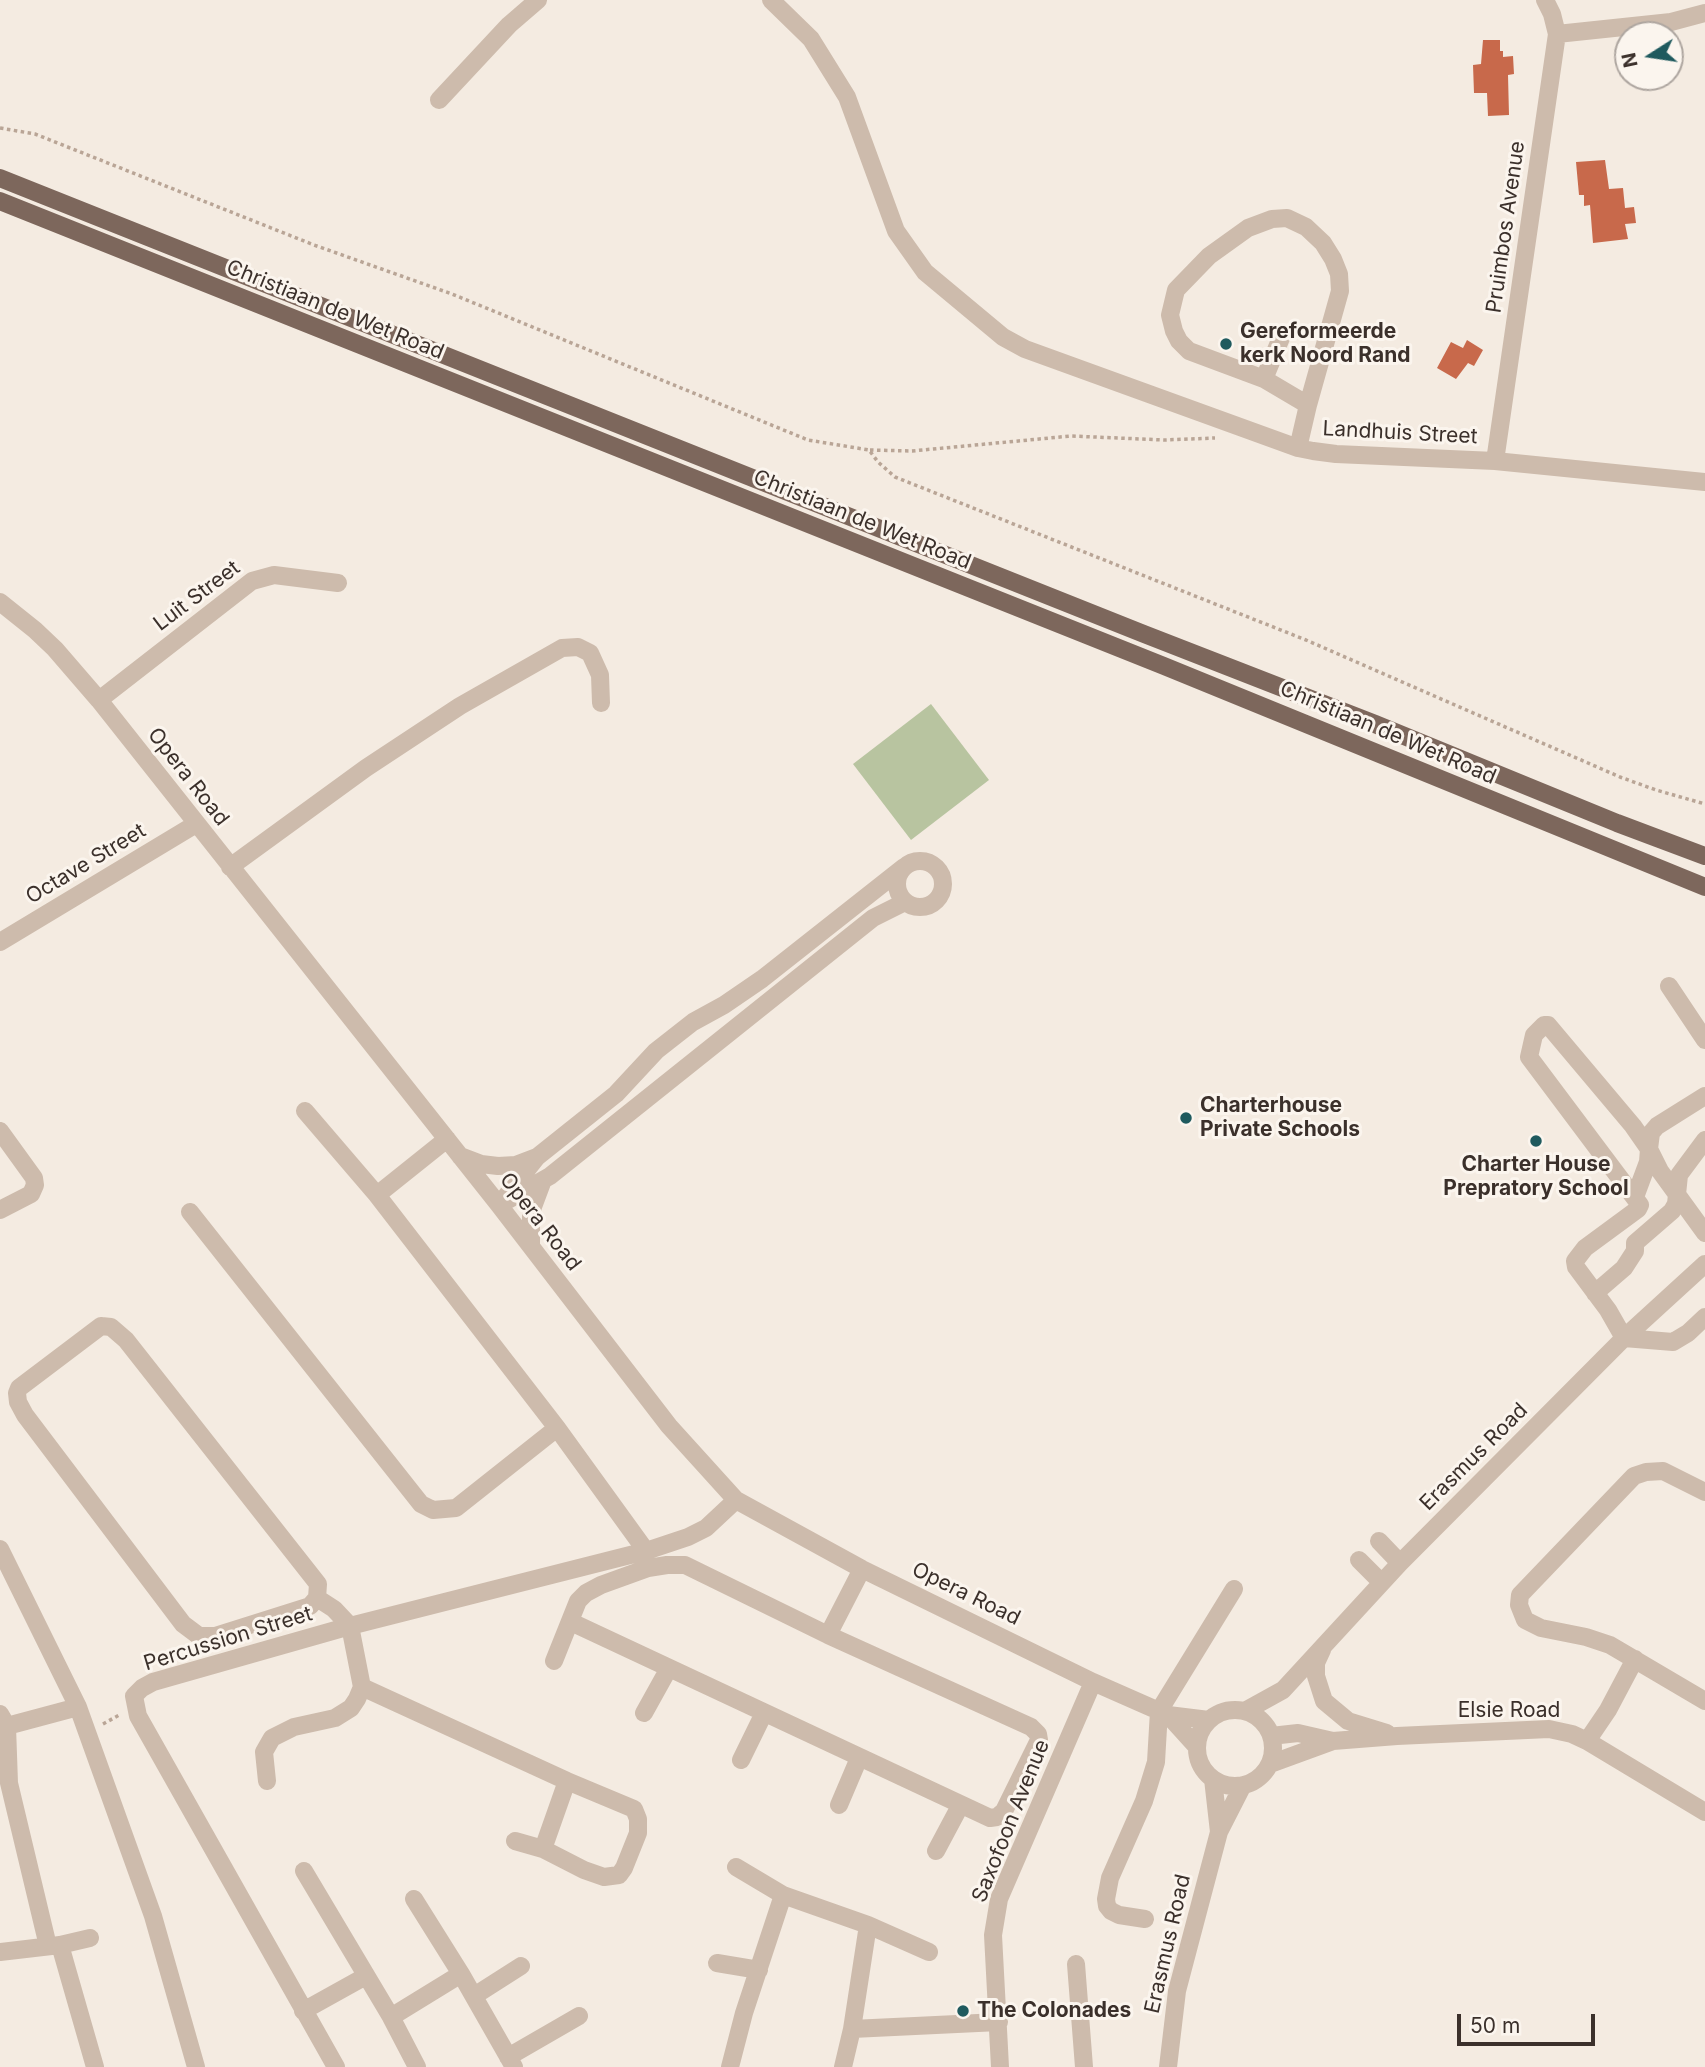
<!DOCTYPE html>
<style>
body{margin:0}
#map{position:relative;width:1705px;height:2067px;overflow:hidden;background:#f4ebe1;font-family:Inter,sans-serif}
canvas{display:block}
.north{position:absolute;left:1614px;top:21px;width:70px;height:70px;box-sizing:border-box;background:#fbf5ee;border:2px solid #aea6a0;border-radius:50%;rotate:258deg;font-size:19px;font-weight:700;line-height:28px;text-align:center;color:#3b302b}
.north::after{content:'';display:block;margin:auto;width:24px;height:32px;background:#1f5a5e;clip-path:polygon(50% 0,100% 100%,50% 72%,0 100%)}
.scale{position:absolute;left:1457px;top:2014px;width:138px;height:32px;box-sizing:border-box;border:4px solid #3b302b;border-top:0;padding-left:9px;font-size:21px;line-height:24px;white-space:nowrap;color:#3b302b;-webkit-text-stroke:5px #fbf5ee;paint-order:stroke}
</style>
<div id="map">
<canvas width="1705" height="2067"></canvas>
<div class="north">N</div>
<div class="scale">50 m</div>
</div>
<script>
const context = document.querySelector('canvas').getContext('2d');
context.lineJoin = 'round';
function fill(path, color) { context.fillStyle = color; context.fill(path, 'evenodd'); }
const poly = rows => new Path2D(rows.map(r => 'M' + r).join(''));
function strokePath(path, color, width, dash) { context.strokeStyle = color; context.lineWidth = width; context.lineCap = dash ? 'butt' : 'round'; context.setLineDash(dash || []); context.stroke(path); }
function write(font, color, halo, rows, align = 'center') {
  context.font = font + ' Inter,sans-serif'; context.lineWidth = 6; context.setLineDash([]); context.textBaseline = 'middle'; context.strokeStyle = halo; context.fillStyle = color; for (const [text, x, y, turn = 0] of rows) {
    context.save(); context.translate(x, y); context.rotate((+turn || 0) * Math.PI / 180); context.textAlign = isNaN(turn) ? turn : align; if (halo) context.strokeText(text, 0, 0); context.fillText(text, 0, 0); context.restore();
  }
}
fill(poly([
 [931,704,989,780,911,840,853,764]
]), '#b8c4a0');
fill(poly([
 [1483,40,1500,40,1500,51,1503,51,1503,57,1513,56,1514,74,1508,75,1509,115,1488,116,1487,93,1474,93,1473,65,1481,64],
 [1605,160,1609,189,1623,188,1625,208,1634,207,1636,223,1625,224,1628,239,1593,243,1590,205,1584,206,1584,195,1579,195,1576,162],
 [1467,340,1483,350,1474,366,1468,363,1456,379,1437,368,1451,342,1463,348]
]), '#c8694b');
strokePath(poly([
 [0,128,35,134,314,245,452,294,808,440,869,450,878,462,895,477,1306,640,1620,777,1656,790,1705,804],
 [870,450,912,451,1071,436,1164,440,1215,438],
 [103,1724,121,1714]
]), '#b9a596', 3.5, [3.5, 3.5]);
strokePath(poly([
 [771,0,811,39,847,97,896,231,925,272,1003,337,1025,349,1298,448,1313,451,1336,454,1495,461,1705,482],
 [1557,34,1671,22,1705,13],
 [439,100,509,25,538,0],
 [1264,379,1283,333],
 [1298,448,1308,405,1340,291,1339,274,1333,259,1323,243,1306,227,1287,218,1272,219,1248,228,1209,256,1176,290,1170,315,1174,331,1179,341,1189,351,1264,379,1308,405],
 [1495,461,1557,34,1552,14,1545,0],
 [0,602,35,630,55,649,99,700,499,1205,669,1426,736,1500,862,1569,1093,1682,1168,1715,1209,1720],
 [99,700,252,581,274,575,338,583],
 '897 884a23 23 0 1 1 46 0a23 23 0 1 1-46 0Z',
 [230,867,366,768,460,706,562,648,578,647,590,653,600,675,601,703],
 [0,942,196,824],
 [1669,986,1705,1040],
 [305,1111,377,1195,557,1428,646,1551],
 [0,1131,34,1178,35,1185,31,1194,0,1210],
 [1649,1149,1660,1171,1705,1233],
 [460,1156,481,1164,498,1166,516,1165,537,1157],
 [377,1195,447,1139],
 [1635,1197,1648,1162,1649,1149],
 [508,1200,550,1176,873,918,905,902],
 [499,1205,537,1157,616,1094,656,1051,693,1022,724,1005,762,979,904,867],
 [190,1212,421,1504,433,1510,456,1508,557,1428],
 [531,1246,531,1212,543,1180],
 [1595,1293,1624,1268,1635,1251,1635,1243,1672,1211,1676,1204,1679,1175,1705,1140],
 [101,1326,111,1327,126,1340,318,1584,317,1598,310,1606,215,1636,199,1636,183,1624,25,1415,18,1402,17,1393,19,1388,101,1326],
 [1624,1338,1608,1310,1576,1267,1575,1261,1585,1248,1638,1209,1640,1205,1529,1057,1534,1035,1544,1025,1548,1025,1633,1126,1649,1149,1651,1133,1657,1126,1705,1096],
 [1624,1338,1673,1342,1688,1333,1705,1317],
 [1705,1492,1663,1471,1646,1472,1634,1476,1520,1595,1519,1605,1525,1620,1541,1628,1586,1637,1610,1645,1705,1701],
 [1379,1541,1400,1563],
 [0,1549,78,1707,153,1916,196,2067],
 [1359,1560,1381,1582],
 [828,1635,862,1569],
 [1322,1650,1316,1663,1316,1676,1324,1701,1348,1721,1387,1733],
 [554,1661,578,1601,586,1593,601,1585,648,1568,667,1565,685,1565,828,1635,1031,1727,1038,1734,1039,1740,1004,1811,997,1817,990,1818,571,1622],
 [362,1687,567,1781,634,1809,638,1819,638,1833,624,1868,619,1875,604,1877,584,1870,543,1849],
 '1197 1748a38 38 0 1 1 76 0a38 38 0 1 1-76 0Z',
 [1245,1711,1283,1690,1400,1563,1624,1338,1705,1264],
 [644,1713,669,1668],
 [0,1714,7,1726,9,1783,48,1946],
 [1168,1715,1197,1747],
 [7,1726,78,1707],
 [1271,1736,1298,1733,1333,1741],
 [1587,1741,1608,1710,1635,1659],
 [741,1760,764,1713],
 [1270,1764,1333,1741,1397,1736,1549,1729,1572,1734,1587,1741,1705,1812],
 [1213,1779,1219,1832],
 [267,1781,264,1752,272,1738,294,1727,335,1718,351,1708,357,1699,362,1687,350,1626,334,1609,317,1598],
 [839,1805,859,1758],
 [515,1841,543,1849,567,1781],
 [936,1851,960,1806],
 [736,1867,783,1895,868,1925,929,1952],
 [304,1871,391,2017,417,2067],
 [414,1899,461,1974,514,2067],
 [1145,1919,1119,1915,1111,1911,1107,1906,1106,1899,1110,1878,1144,1801,1156,1762,1159,1711,1234,1589],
 [60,1945,95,2067],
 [0,1952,60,1945,90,1938],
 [717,1963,759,1970],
 [1076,1964,1084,2067],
 [474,1996,521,1966],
 [303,2011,366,1976],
 [391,2017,461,1974],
 [852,2029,999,2022],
 [508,2057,579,2016],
 [336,2067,138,1716,134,1696,142,1688,153,1682,350,1626,646,1551,688,1537,706,1528,736,1500],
 [730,2067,744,2013,783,1895],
 [843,2067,852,2029,868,1925],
 [1000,2067,993,1935,999,1899,1093,1682],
 [1168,2067,1177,1991,1219,1832,1243,1785]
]), '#cdbbac', 18);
strokePath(poly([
 [0,178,1144,634,1375,724,1617,823,1705,856],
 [0,201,1164,666,1705,887]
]), '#7d675c', 18);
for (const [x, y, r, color] of [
 [1226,344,7,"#1f5a5e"],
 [1186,1118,7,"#1f5a5e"],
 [1536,1141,7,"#1f5a5e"],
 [963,2011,7,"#1f5a5e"]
]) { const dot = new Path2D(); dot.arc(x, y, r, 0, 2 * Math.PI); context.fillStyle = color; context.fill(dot); strokePath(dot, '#fbf5ee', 2.5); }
write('21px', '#3b302b', '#fbf5ee', [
 ["Pruimbos Avenue",1506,227,-82],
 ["Christiaan de Wet Road",335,310,22],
 ["Landhuis Street",1400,433,3],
 ["Christiaan de Wet Road",862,520,22],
 ["Luit Street",197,596,-37],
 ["Christiaan de Wet Road",1388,733,23],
 ["Opera Road",188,777,52],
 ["Octave Street",86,864,-31],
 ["Opera Road",540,1222,52],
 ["Erasmus Road",1474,1457,-45],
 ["Opera Road",966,1594,26],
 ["Percussion Street",228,1639,-17],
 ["Elsie Road",1509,1711],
 ["Saxofoon Avenue",1011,1821,-68],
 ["Erasmus Road",1168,1944,-77]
]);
write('bold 21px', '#3b302b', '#fbf5ee', [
 ["Gereformeerde",1240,332],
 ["kerk Noord Rand",1240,356],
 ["Charterhouse",1200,1106],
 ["Private Schools",1200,1130],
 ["Charter House",1536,1165,"center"],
 ["Prepratory School",1536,1189,"center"],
 ["The Colonades",977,2011]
], 'left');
</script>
